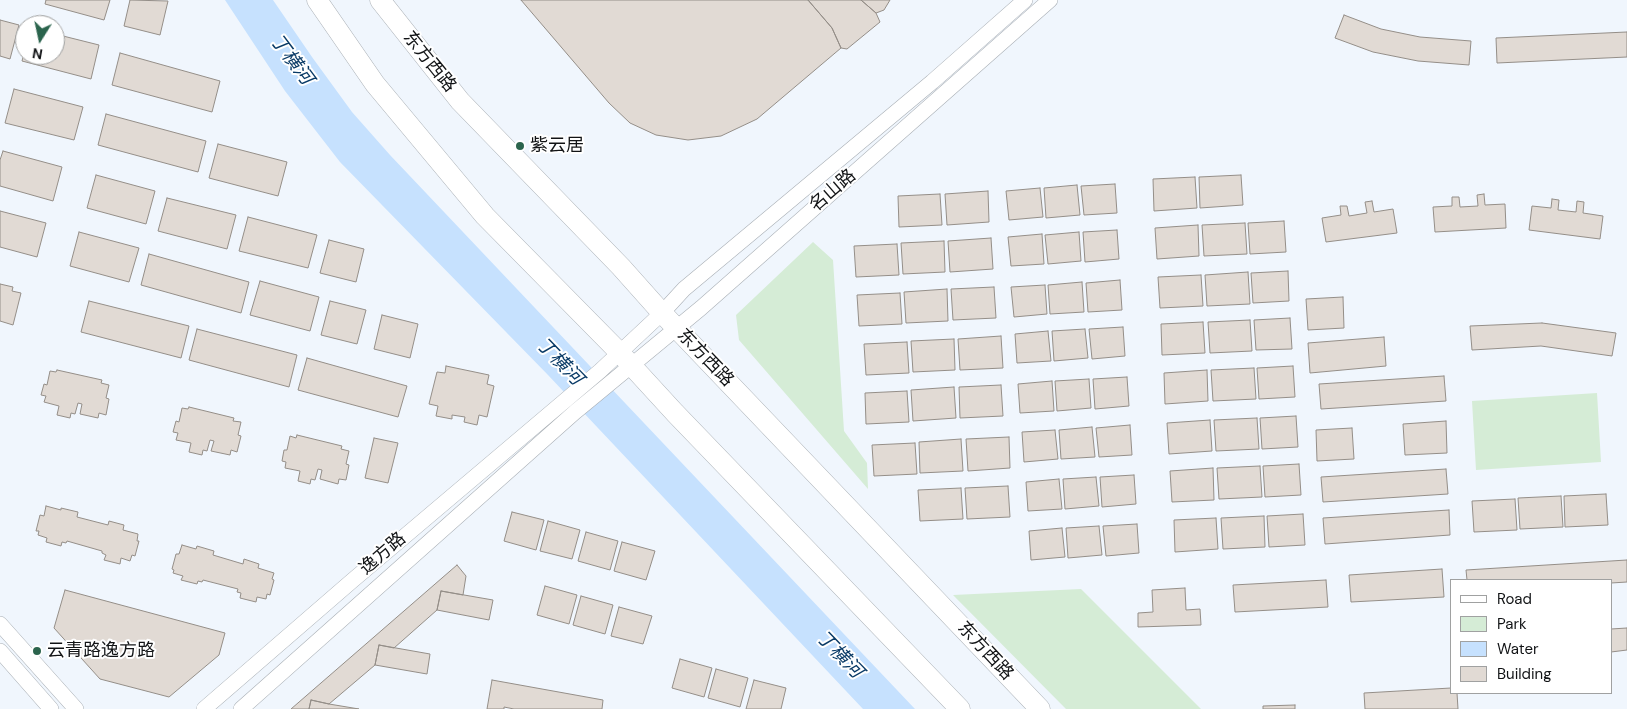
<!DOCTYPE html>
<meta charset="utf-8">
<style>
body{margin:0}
#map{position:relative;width:1627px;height:709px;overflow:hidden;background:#f0f6fd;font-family:"DM Sans",sans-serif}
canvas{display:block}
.legend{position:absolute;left:1450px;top:579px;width:162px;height:115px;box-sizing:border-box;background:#fff;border:1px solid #a0a1a1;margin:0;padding:6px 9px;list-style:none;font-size:15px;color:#111315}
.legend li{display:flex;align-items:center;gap:10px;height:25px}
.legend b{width:25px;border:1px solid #a0a1a1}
.north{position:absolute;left:15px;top:15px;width:50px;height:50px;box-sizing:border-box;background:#fff;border:1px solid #a0a1a1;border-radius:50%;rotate:190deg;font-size:14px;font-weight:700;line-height:20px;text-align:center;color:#111315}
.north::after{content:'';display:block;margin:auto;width:18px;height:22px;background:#2b644d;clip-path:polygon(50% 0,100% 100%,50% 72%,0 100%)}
</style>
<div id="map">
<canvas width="1627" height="709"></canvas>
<ul class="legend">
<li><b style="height:6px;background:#fff"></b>Road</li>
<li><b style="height:14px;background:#d5ecd6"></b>Park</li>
<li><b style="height:14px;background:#c6e1fe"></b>Water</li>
<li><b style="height:14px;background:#e1dad4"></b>Building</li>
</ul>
<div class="north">N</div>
</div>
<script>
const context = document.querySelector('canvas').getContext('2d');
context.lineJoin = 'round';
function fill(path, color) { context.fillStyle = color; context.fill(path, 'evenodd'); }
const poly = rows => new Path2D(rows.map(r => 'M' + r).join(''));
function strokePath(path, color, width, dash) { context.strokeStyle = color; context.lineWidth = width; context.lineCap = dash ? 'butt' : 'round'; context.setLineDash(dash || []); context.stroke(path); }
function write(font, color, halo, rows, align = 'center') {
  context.font = font + ' "DM Sans","Noto Sans SC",sans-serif'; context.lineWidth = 4; context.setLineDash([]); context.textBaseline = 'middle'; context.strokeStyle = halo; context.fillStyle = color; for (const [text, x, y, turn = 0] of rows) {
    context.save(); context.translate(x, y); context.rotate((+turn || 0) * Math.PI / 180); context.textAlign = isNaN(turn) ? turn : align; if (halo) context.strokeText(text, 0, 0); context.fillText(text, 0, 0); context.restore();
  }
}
fill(poly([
 [813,242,833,260,844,431,867,463,868,489,739,340,736,315],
 [1597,393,1601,462,1476,470,1472,401],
 [1081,589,1201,709,1066,709,953,595]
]), '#d5ecd6');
fill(poly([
 [225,0,273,0,312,57,352,112,390,155,915,709,863,709,548,375,340,162,285,91]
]), '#c6e1fe');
const building = poly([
 [46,0,110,0,104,20,45,4,46,0],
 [130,0,168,1,160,35,124,26,130,0],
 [521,0,808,0,832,28,841,48,757,119,721,136,688,140,656,135,630,123,609,103,521,0],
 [808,0,861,0,876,13,880,22,847,49,841,48,832,28,808,0],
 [861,0,890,0,884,10,876,13,861,0],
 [1344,15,1381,29,1420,37,1471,41,1469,65,1418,61,1373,52,1335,38,1344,15],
 [0,20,19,25,10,59,0,56,0,20],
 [1627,32,1627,57,1497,63,1496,38,1627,32],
 [55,34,99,45,91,79,22,61,25,49,25,55,55,55,55,34],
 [120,53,220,81,212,112,112,85,120,53],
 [14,89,83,107,74,140,5,123,14,89],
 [106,114,206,141,198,172,98,145,106,114],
 [218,144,287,162,278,196,209,178,218,144],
 [3,151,62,167,53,201,0,186,0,160,3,151],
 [96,175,155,191,146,224,87,208,96,175],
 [1241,175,1243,205,1200,208,1199,177,1241,175],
 [1195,177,1197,208,1154,211,1153,179,1195,177],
 [1115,184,1117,213,1084,215,1081,186,1115,184],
 [1077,185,1080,215,1046,218,1044,188,1077,185],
 [1040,188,1043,217,1009,220,1006,191,1040,188],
 [988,191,989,222,947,225,945,194,988,191],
 [940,194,942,225,899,227,898,196,940,194],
 [1484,194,1485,205,1505,204,1506,228,1435,232,1433,207,1452,206,1452,197,1459,197,1460,207,1478,206,1477,195,1484,194],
 [167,198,236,215,227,249,158,231,167,198],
 [1552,199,1559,200,1558,210,1576,212,1577,201,1584,202,1583,213,1603,216,1600,239,1529,230,1532,206,1551,208,1552,199],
 [1372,201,1374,212,1393,209,1397,233,1326,242,1322,218,1341,215,1340,206,1347,206,1349,216,1367,213,1365,202,1372,201],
 [0,211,46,223,37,257,0,247,0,211],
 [248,217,317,235,308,268,239,251,248,217],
 [1284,221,1286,252,1250,254,1248,223,1284,221],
 [1245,223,1247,254,1204,256,1202,225,1245,223],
 [1198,225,1199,256,1157,259,1155,228,1198,225],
 [1117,230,1119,259,1085,262,1083,232,1117,230],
 [79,232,139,248,129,282,70,266,79,232],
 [1079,232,1081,261,1048,264,1045,235,1079,232],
 [1042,234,1044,264,1011,266,1008,237,1042,234],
 [991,238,993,269,950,272,948,241,991,238],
 [329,240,364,249,356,282,320,273,329,240],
 [944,241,945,272,903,274,901,243,944,241],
 [897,244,899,275,856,277,854,246,897,244],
 [149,254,249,282,241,313,141,285,149,254],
 [1288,271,1289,301,1253,303,1251,273,1288,271],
 [1248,272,1250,304,1207,306,1205,275,1248,272],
 [1201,275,1203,306,1160,308,1158,277,1201,275],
 [1120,280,1122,310,1088,312,1086,283,1120,280],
 [260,281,319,297,310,331,250,315,260,281],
 [1082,282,1084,312,1050,314,1048,285,1082,282],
 [0,284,13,287,12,291,21,293,13,325,0,321,0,284],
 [1045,285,1047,314,1014,317,1011,287,1045,285],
 [994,287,996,318,953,320,951,289,994,287],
 [947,289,948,321,906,323,904,292,947,289],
 [900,293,902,324,859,326,857,295,900,293],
 [1343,297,1344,328,1308,330,1306,299,1343,297],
 [89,301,189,326,181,358,81,332,89,301],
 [330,301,366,310,357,344,321,335,330,301],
 [382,315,418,324,410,358,374,349,382,315],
 [1290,318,1292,349,1256,350,1254,320,1290,318],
 [1250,320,1252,351,1210,353,1208,322,1250,320],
 [1203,322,1205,353,1162,355,1161,324,1203,322],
 [1542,323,1616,333,1612,356,1541,346,1472,350,1470,326,1542,323],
 [1123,327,1125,356,1092,359,1089,329,1123,327],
 [197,329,297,355,289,387,189,360,197,329],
 [1085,329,1088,358,1054,361,1052,331,1085,329],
 [1048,331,1051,361,1017,363,1015,334,1048,331],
 [1001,336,1003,368,960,370,958,339,1001,336],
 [1384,337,1386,366,1310,373,1308,343,1384,337],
 [954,339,955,370,913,372,911,341,954,339],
 [907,342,909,373,866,375,864,344,907,342],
 [307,358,407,386,398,417,298,390,307,358],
 [446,366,489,375,487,384,494,386,487,417,479,415,477,425,464,422,465,417,452,415,452,419,436,416,438,406,429,404,437,372,445,373,446,366],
 [1293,366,1295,397,1259,399,1257,368,1293,366],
 [1254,368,1256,399,1213,401,1211,370,1254,368],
 [57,370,102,380,101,383,109,385,106,398,109,399,106,415,99,413,98,418,80,414,82,404,78,403,75,414,71,413,70,418,57,415,59,406,44,402,46,396,41,395,44,384,47,385,50,371,56,372,57,370],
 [1207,370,1208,401,1165,404,1164,373,1207,370],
 [1444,376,1446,401,1321,409,1319,384,1444,376],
 [1127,377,1129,406,1095,409,1093,379,1127,377],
 [1089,379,1091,408,1057,411,1055,381,1089,379],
 [1052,381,1054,411,1020,413,1018,384,1052,381],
 [1001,385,1003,416,960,418,959,387,1001,385],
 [954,387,956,418,913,421,911,390,954,387],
 [907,391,909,422,866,424,865,393,907,391],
 [189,407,234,418,233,421,241,422,238,435,241,436,237,452,231,450,230,455,211,451,214,441,210,440,207,451,203,450,202,455,189,452,191,443,176,440,178,433,173,432,176,421,179,422,182,408,188,409,189,407],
 [1296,416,1298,447,1262,449,1260,418,1296,416],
 [1257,418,1259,449,1216,451,1214,420,1257,418],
 [1210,420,1212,451,1169,454,1167,423,1210,420],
 [1446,421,1447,453,1405,455,1403,424,1446,421],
 [1130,425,1132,455,1099,457,1096,428,1130,425],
 [1092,427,1095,457,1061,459,1059,430,1092,427],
 [1352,428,1354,459,1317,461,1316,430,1352,428],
 [1055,430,1058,459,1024,462,1022,432,1055,430],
 [297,435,342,446,341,449,349,451,346,464,349,465,346,480,339,479,338,484,320,479,322,470,318,469,315,480,311,479,310,484,298,481,300,471,285,468,286,462,282,461,284,450,287,450,290,436,296,438,297,435],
 [1009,437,1010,468,968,471,966,439,1009,437],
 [374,438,398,443,388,483,365,478,374,438],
 [961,439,963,471,920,473,919,442,961,439],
 [915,443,917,474,874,476,872,445,915,443],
 [1299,464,1301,495,1265,497,1263,466,1299,464],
 [1260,466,1262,497,1219,499,1217,468,1260,466],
 [1213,468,1214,500,1172,502,1170,471,1213,468],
 [1446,469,1448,494,1323,502,1321,477,1446,469],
 [1134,475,1136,504,1102,507,1100,477,1134,475],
 [1096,477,1099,506,1065,509,1063,479,1096,477],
 [1059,479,1062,509,1028,511,1026,482,1059,479],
 [1008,486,1010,517,967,519,965,488,1008,486],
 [961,488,963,519,920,521,918,490,961,488],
 [1606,494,1608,525,1565,527,1564,496,1606,494],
 [1561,496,1563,527,1520,529,1518,498,1561,496],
 [1515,499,1517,530,1474,532,1472,501,1515,499],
 [46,506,61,510,61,508,78,512,77,517,108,525,109,521,124,525,123,530,138,534,137,541,139,541,135,556,132,555,130,561,121,558,120,564,104,560,106,555,102,553,102,551,67,541,66,543,62,542,61,546,46,542,47,538,38,535,39,531,36,531,40,515,44,516,46,506],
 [1449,510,1450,535,1325,544,1323,518,1449,510],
 [512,512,544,520,536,550,504,541,512,512],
 [1303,514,1305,545,1269,547,1267,516,1303,514],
 [1264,516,1265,547,1223,549,1221,518,1264,516],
 [1216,518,1218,549,1175,552,1174,520,1216,518],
 [548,521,580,530,572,559,540,551,548,521],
 [1137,524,1139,553,1106,556,1103,526,1137,524],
 [1099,526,1102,555,1068,558,1066,528,1099,526],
 [1062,528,1065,557,1031,560,1029,531,1062,528],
 [586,532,618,541,610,570,578,561,586,532],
 [622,542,655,551,646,580,614,571,622,542],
 [182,545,196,549,197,546,214,551,213,555,243,564,244,559,259,564,258,568,274,573,272,579,274,580,270,595,267,594,266,599,257,597,256,602,240,598,241,593,237,592,238,589,203,580,202,582,198,581,197,584,181,580,183,576,173,573,174,570,172,569,176,554,179,554,182,545],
 [1627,560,1627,582,1611,583,1611,580,1467,580,1466,570,1627,560],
 [457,565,466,576,463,595,441,591,437,610,394,648,379,645,375,665,329,704,311,700,309,709,291,709,457,565],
 [1442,569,1444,597,1351,602,1349,575,1442,569],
 [1326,580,1328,607,1235,612,1233,585,1326,580],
 [545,586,577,595,569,624,537,615,545,586],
 [1185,588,1186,610,1200,609,1201,625,1138,627,1138,613,1153,612,1152,590,1185,588],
 [65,590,225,633,219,655,169,697,100,679,54,628,65,590],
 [441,591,493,600,489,620,437,610,441,591],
 [581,596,613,605,605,634,573,625,581,596],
 [619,607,652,616,643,644,611,636,619,607],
 [1627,628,1627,650,1611,652,1611,629,1627,628],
 [379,645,430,654,427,674,375,665,379,645],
 [680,659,712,668,704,697,672,688,680,659],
 [716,669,748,678,740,707,708,698,716,669],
 [492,680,603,700,602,709,514,709,504,707,504,709,487,709,492,680],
 [754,680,786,688,781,709,746,709,754,680],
 [1451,688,1451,693,1457,693,1458,709,1365,709,1364,693,1451,688],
 [311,700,329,704,359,709,309,709,311,700],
 [1295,705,1295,709,1263,709,1263,706,1295,705]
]);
fill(building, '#e1dad4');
strokePath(building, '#948e88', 1);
const minor = poly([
 [0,624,76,709],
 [0,651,51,709],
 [204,709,353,580,600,371,662,313,684,289,932,82,1025,0],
 [241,709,575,412,701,308,1050,0]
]);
const major = poly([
 [317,0,375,84,485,216,620,353,675,413,960,709],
 [380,0,460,101,621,267,662,313,1040,709]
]);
strokePath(minor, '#a9afb5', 16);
strokePath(major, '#a9afb5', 21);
strokePath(minor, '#fff', 15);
strokePath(major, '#fff', 20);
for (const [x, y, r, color] of [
 [520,146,5,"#2b644d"],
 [37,651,5,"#2b644d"]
]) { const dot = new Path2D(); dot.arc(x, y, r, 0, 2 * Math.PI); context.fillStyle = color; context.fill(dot); strokePath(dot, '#fff', 2); }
write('18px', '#111315', '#fff', [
 ["东方西路",429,62,51],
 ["名山路",833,191,-41],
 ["东方西路",705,358,46],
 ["逸方路",383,554,-41],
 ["东方西路",985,651,47]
]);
write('18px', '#111315', '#fff', [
 ["紫云居",530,146],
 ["云青路逸方路",47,651]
], 'left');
write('italic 19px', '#0a3b67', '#fff', [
 ["丁横河",291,60,53],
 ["丁横河",559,362,46],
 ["丁横河",839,655,46]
]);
</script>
